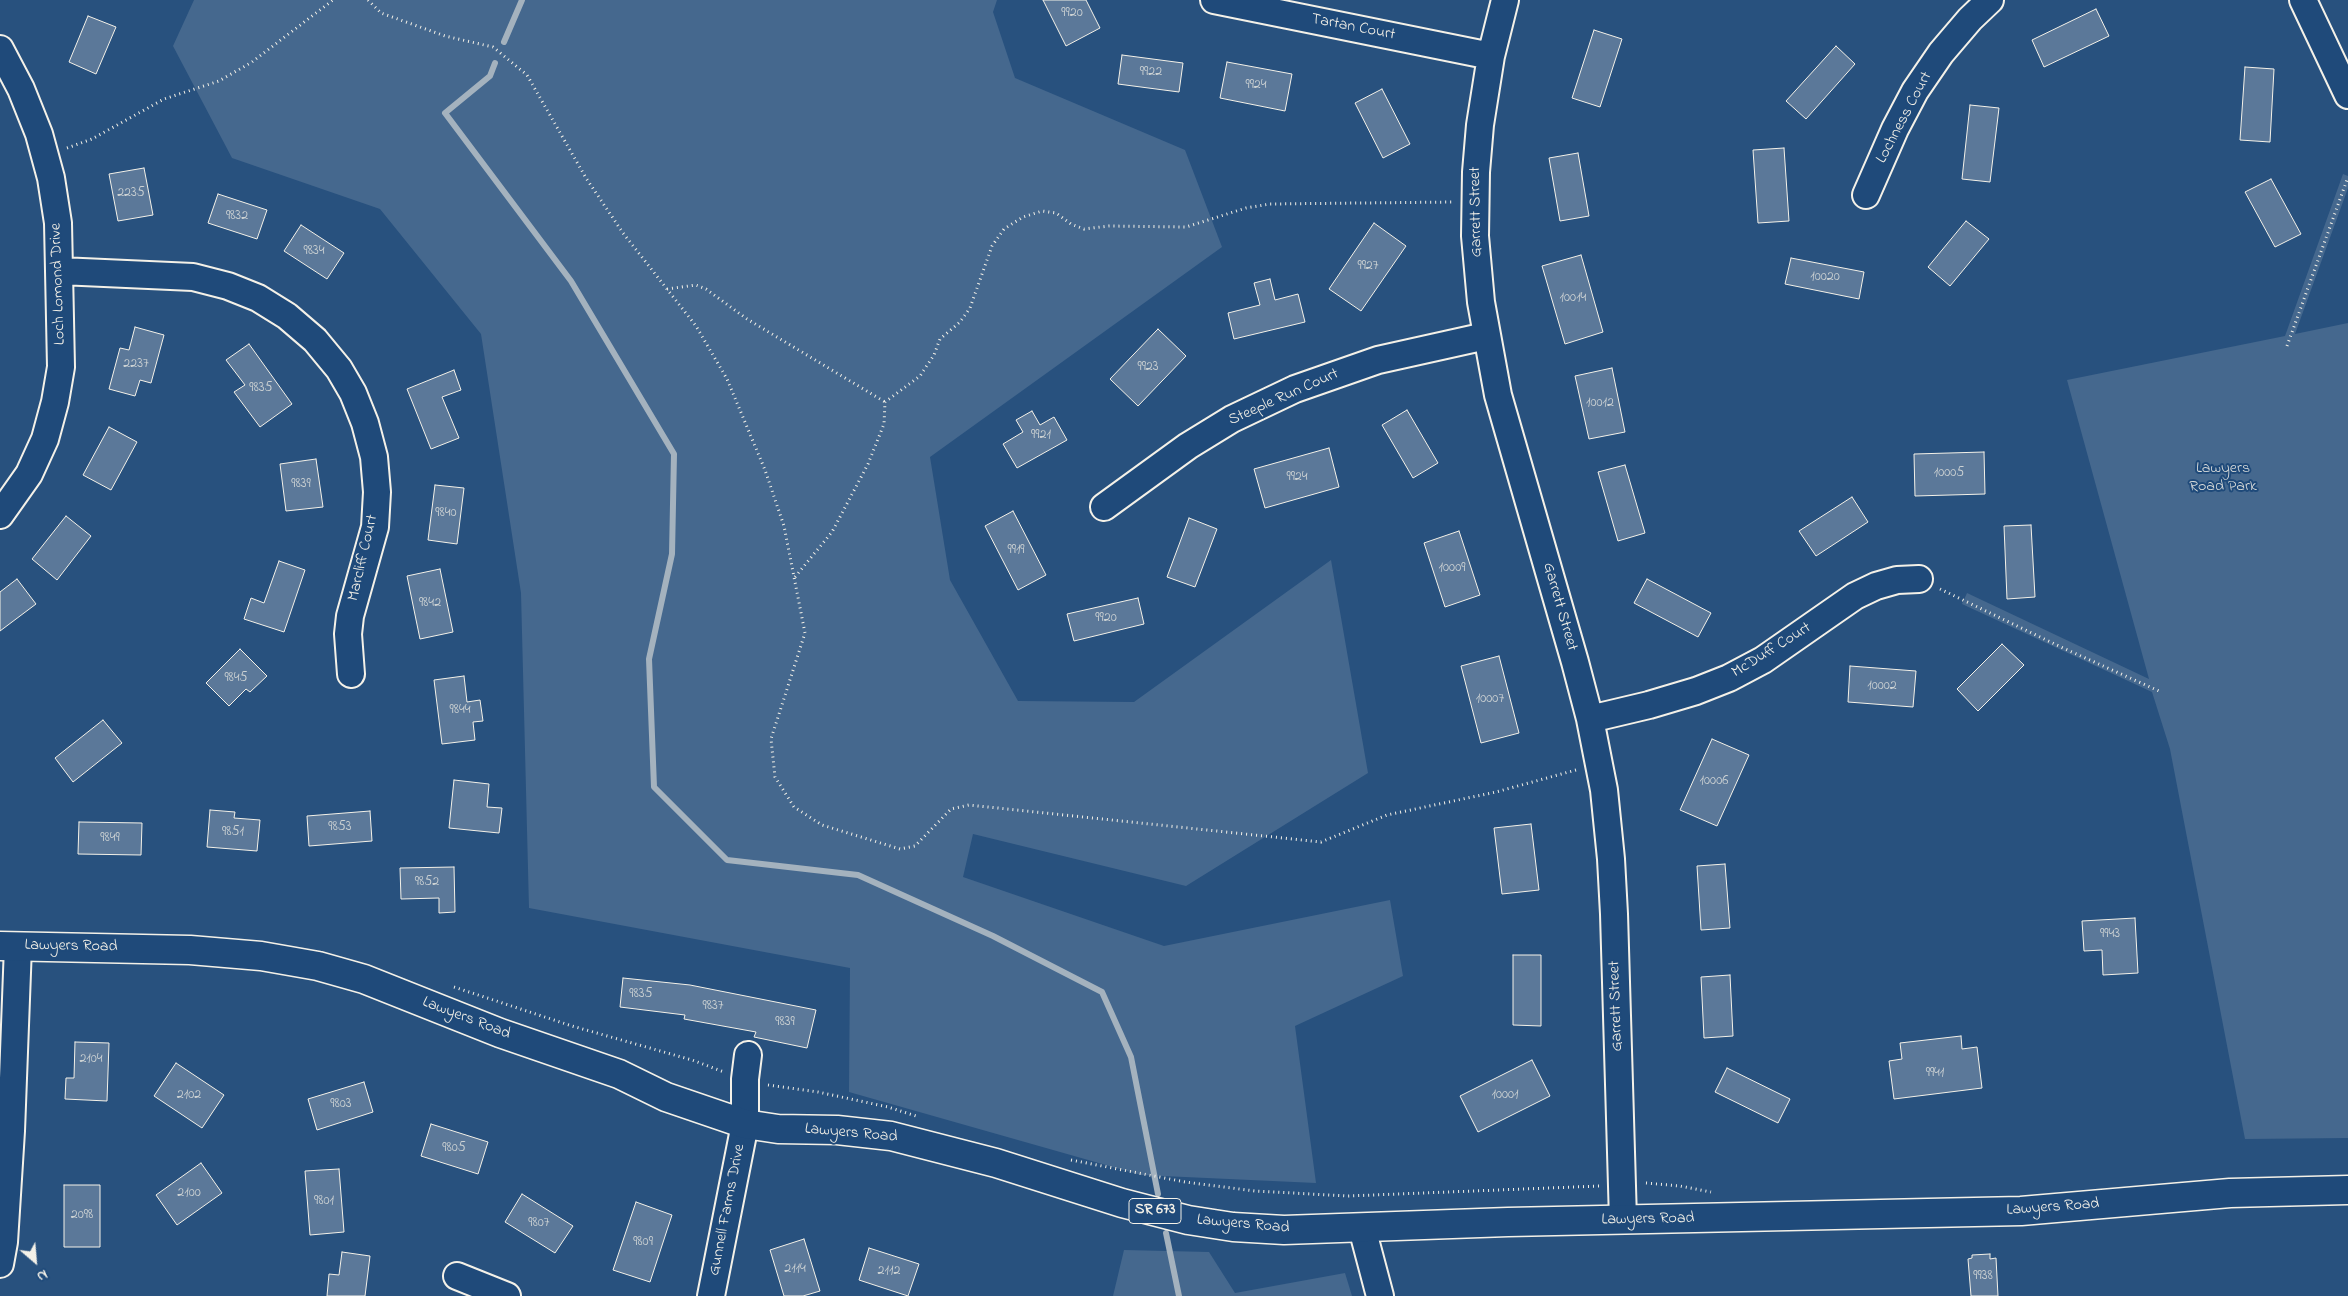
<!DOCTYPE html>
<style>
body{margin:0}
#map{position:relative;width:2348px;height:1296px;overflow:hidden;background:#28517e;font-family:"Indie Flower",sans-serif}
canvas{display:block}
.north{position:absolute;left:10px;top:1236px;width:50px;height:50px;-webkit-text-stroke:4px #1f4a7a;paint-order:stroke;rotate:153deg;font-size:14px;font-weight:700;line-height:20px;text-align:center;color:#f4f1e8}
.north::after{content:'';display:block;margin:auto;width:18px;height:22px;background:#f4f1e8;clip-path:polygon(50% 0,100% 100%,50% 72%,0 100%)}
</style>
<div id="map">
<canvas width="2348" height="1296"></canvas>
<div class="north">N</div>
</div>
<script>
const context = document.querySelector('canvas').getContext('2d');
context.lineJoin = 'round';
function fill(path, color) { context.fillStyle = color; context.fill(path, 'evenodd'); }
const poly = rows => new Path2D(rows.map(r => 'M' + r).join(''));
function strokePath(path, color, width, dash) { context.strokeStyle = color; context.lineWidth = width; context.lineCap = dash ? 'butt' : 'round'; context.setLineDash(dash || []); context.stroke(path); }
function write(font, color, halo, rows, align = 'center') {
  context.font = font + ' "Indie Flower",sans-serif'; context.lineWidth = 4; context.setLineDash([]); context.textBaseline = 'middle'; context.strokeStyle = halo; context.fillStyle = color; for (const [text, x, y, turn = 0] of rows) {
    context.save(); context.translate(x, y); context.rotate((+turn || 0) * Math.PI / 180); context.textAlign = isNaN(turn) ? turn : align; if (halo) context.strokeText(text, 0, 0); context.fillText(text, 0, 0); context.restore();
  }
}
fill(poly([
 [194,0,997,0,993,12,1015,78,1185,150,1222,247,930,457,950,580,1018,701,1134,702,1331,560,1368,773,1186,886,973,834,963,877,1164,946,1390,900,1403,976,1295,1026,1316,1183,1141,1175,849,1092,850,968,529,908,521,593,481,334,380,209,232,158,173,46],
 [2343,174,2348,176,2348,188,2295,334,2348,323,2348,1138,2245,1139,2170,749,2152,692,1962,604,1967,593,2149,679,2067,380,2285,336],
 [1124,1250,1209,1252,1235,1293,1345,1273,1352,1296,1113,1296]
]), '#45688e');
strokePath(poly([
 [504,42,522,0],
 [495,63,490,76,445,113,571,281,674,454,672,554,649,659,654,787,727,860,858,875,993,936,1102,992,1131,1057,1158,1194],
 [1166,1233,1179,1296]
]), '#a4b2be', 6);
const building = poly([
 [1043,0,1086,0,1100,28,1066,46,1043,0],
 [2096,9,2109,36,2044,67,2032,40,2096,9],
 [88,16,116,27,96,74,69,62,88,16],
 [1594,30,1622,39,1600,107,1572,98,1594,30],
 [1836,46,1855,64,1806,119,1786,101,1836,46],
 [1122,55,1183,63,1179,92,1118,84,1122,55],
 [1227,62,1292,74,1285,111,1220,98,1227,62],
 [2245,67,2274,69,2270,142,2240,140,2245,67],
 [1382,89,1410,144,1383,158,1355,103,1382,89],
 [1970,105,1999,108,1990,182,1962,179,1970,105],
 [1784,148,1789,221,1758,223,1753,150,1784,148],
 [1578,153,1589,216,1560,221,1549,158,1578,153],
 [144,168,153,215,118,221,109,174,144,168],
 [2271,179,2301,234,2275,247,2245,192,2271,179],
 [218,194,267,210,257,239,208,223,218,194],
 [1966,221,1989,239,1950,286,1928,267,1966,221],
 [1374,223,1406,246,1361,311,1329,289,1374,223],
 [301,225,344,253,327,279,284,251,301,225],
 [1581,255,1603,332,1565,344,1542,266,1581,255],
 [1791,258,1864,272,1859,299,1785,284,1791,258],
 [1270,279,1275,300,1298,294,1305,322,1234,339,1228,313,1260,305,1254,283,1270,279],
 [135,327,164,335,151,383,140,380,135,396,109,389,120,348,129,350,135,327],
 [1158,329,1186,356,1138,406,1110,379,1158,329],
 [249,344,292,404,260,427,234,392,245,385,226,360,249,344],
 [1612,368,1625,432,1589,439,1575,376,1612,368],
 [454,370,461,390,442,397,459,438,431,449,407,389,454,370],
 [1407,410,1438,463,1413,478,1382,425,1407,410],
 [1032,411,1040,425,1054,417,1067,440,1017,468,1003,444,1023,432,1016,420,1032,411],
 [109,427,137,442,111,490,83,475,109,427],
 [1329,448,1339,487,1265,508,1254,469,1329,448],
 [1984,452,1985,494,1915,496,1914,454,1984,452],
 [316,459,323,507,286,511,280,464,316,459],
 [1625,465,1645,533,1618,541,1598,472,1625,465],
 [435,485,464,488,457,544,428,540,435,485],
 [1852,497,1868,522,1816,556,1799,531,1852,497],
 [1013,511,1046,575,1018,590,985,526,1013,511],
 [66,516,91,536,57,580,32,559,66,516],
 [1189,518,1217,529,1195,587,1167,577,1189,518],
 [2031,525,2035,597,2007,599,2004,526,2031,525],
 [1459,531,1480,595,1445,607,1424,543,1459,531],
 [279,561,305,570,284,632,244,619,251,598,264,603,279,561],
 [440,569,453,632,420,639,407,576,440,569],
 [17,579,36,604,0,631,0,592,17,579],
 [1647,579,1711,613,1698,637,1634,603,1647,579],
 [1138,598,1144,624,1074,641,1067,614,1138,598],
 [2002,644,2024,665,1978,711,1957,689,2002,644],
 [240,649,267,676,250,692,246,689,229,706,206,683,240,649],
 [1499,656,1519,733,1481,743,1461,666,1499,656],
 [1850,666,1916,671,1913,707,1848,702,1850,666],
 [464,676,467,702,480,700,483,721,473,722,475,740,442,744,434,680,464,676],
 [103,720,122,743,73,782,55,758,103,720],
 [1712,739,1749,755,1717,826,1680,810,1712,739],
 [454,780,489,784,487,807,502,808,499,833,449,828,454,780],
 [210,810,235,812,234,818,260,820,257,851,207,847,210,810],
 [370,811,372,841,309,846,307,816,370,811],
 [79,822,142,823,141,855,78,854,79,822],
 [1531,824,1539,890,1502,894,1494,828,1531,824],
 [1725,864,1730,928,1701,930,1697,866,1725,864],
 [454,867,455,912,439,913,439,898,401,899,400,868,454,867],
 [2135,918,2138,973,2103,975,2102,950,2084,951,2082,921,2135,918],
 [1513,955,1541,955,1541,1026,1513,1025,1513,955],
 [1730,975,1733,1036,1704,1038,1701,977,1730,975],
 [623,978,690,985,816,1010,807,1048,754,1037,756,1032,684,1019,685,1015,620,1007,623,978],
 [1961,1036,1962,1049,1977,1047,1982,1088,1894,1099,1889,1061,1902,1059,1900,1043,1961,1036],
 [75,1042,109,1043,107,1101,65,1099,66,1078,74,1078,75,1042],
 [1532,1060,1550,1096,1478,1132,1460,1096,1532,1060],
 [176,1063,224,1095,202,1128,154,1096,176,1063],
 [1727,1068,1790,1099,1778,1123,1715,1092,1727,1068],
 [364,1082,373,1112,317,1130,308,1099,364,1082],
 [431,1124,488,1142,478,1174,421,1156,431,1124],
 [201,1163,222,1193,177,1225,156,1195,201,1163],
 [339,1169,344,1232,310,1235,305,1171,339,1169],
 [64,1185,100,1185,100,1247,64,1247,64,1185],
 [522,1194,573,1226,555,1253,505,1222,522,1194],
 [636,1202,672,1215,650,1282,613,1270,636,1202],
 [804,1239,820,1291,803,1296,784,1296,770,1250,804,1239],
 [869,1248,919,1264,908,1296,859,1280,869,1248],
 [342,1252,370,1256,365,1296,327,1296,329,1274,339,1275,342,1252],
 [1990,1254,1990,1259,1996,1258,1998,1296,1971,1296,1968,1259,1972,1258,1972,1255,1990,1254]
]);
fill(building, '#5b7899');
strokePath(building, '#f4f1e8', 1);
const minor = poly([
 [1214,0,1491,56],
 [1505,0,1491,56,1480,125,1476,172,1475,236,1481,302,1498,395,1575,662,1590,719,1604,790,1611,859,1614,914,1623,1220],
 [2303,0,2348,95],
 [0,49,21,89,39,134,51,178,58,223,61,367,55,402,45,439,29,474,0,515],
 [1866,195,1895,129,1915,91,1941,53,1970,19,1990,0],
 [60,271,193,277,228,286,258,298,287,316,315,340,339,369,353,393,365,423,374,457,377,492,375,527,350,616,348,634,351,674],
 [1104,507,1188,446,1232,419,1295,389,1378,360,1486,336],
 [1590,719,1649,705,1696,691,1729,678,1763,660,1855,596,1876,586,1897,580,1919,579],
 [1362,1228,1380,1296],
 [0,1264,4,1242,11,1131,18,946],
 [457,1276,507,1296],
 [711,1296,745,1124,745,1079,748,1055]
]);
const major = poly([
 [0,946,190,950,261,956,318,966,364,979,500,1033,619,1074,666,1097,745,1124,778,1129,837,1130,891,1136,996,1163,1122,1203,1188,1220,1233,1227,1284,1230,1508,1222,2021,1211,2230,1193,2348,1190]
]);
strokePath(minor, '#f4f1e8', 30);
strokePath(major, '#f4f1e8', 31);
strokePath(poly([
 [368,0,381,13,445,36,493,47,527,75,586,178,623,233,696,326,727,379,765,470,784,526,805,633,771,739,775,777,794,807,822,825,900,849,915,846,951,809,969,805,1321,842,1387,815,1496,792,1576,770],
 [67,148,92,139,164,99,219,81,252,62,333,0],
 [667,289,696,285,706,289,747,319,885,402],
 [2287,346,2348,177],
 [795,577,832,532,868,464,884,424,885,402,920,376,934,355,940,339,960,322,970,308,992,246,1004,229,1023,217,1042,211,1056,213,1071,224,1084,229,1109,226,1186,227,1246,208,1270,204,1453,202],
 [1940,589,2063,648,2159,691],
 [454,987,572,1026,692,1060,724,1072],
 [768,1085,818,1092,888,1107,916,1116],
 [1071,1160,1185,1182,1255,1191,1348,1196,1599,1186],
 [1646,1183,1680,1186,1711,1192]
]), '#f4f1e8', 3, [1, 4]);
strokePath(minor, '#1f4a7a', 26);
strokePath(major, '#1f4a7a', 28);
write('14px', '#ced3d4', null, [
 ["9920",1072,14],
 ["9922",1151,73],
 ["9924",1256,86],
 ["2235",131,194],
 ["9832",237,217],
 ["9834",314,252],
 ["9927",1368,267],
 ["10020",1825,278],
 ["10014",1573,299],
 ["2237",136,365],
 ["9923",1148,368],
 ["9835",261,389],
 ["10012",1600,404],
 ["9921",1041,436],
 ["10005",1949,474],
 ["9924",1297,478],
 ["9839",301,485],
 ["9840",446,514],
 ["9919",1016,551],
 ["10009",1452,569],
 ["9842",430,604],
 ["9920",1106,619],
 ["9845",236,679],
 ["10002",1882,687],
 ["10007",1490,700],
 ["9844",460,711],
 ["10006",1714,782],
 ["9853",340,828],
 ["9851",233,833],
 ["9849",110,839],
 ["9852",427,883],
 ["9943",2110,935],
 ["9835",641,995],
 ["9837",713,1007],
 ["9839",785,1023],
 ["2104",91,1060],
 ["9941",1935,1074],
 ["2102",189,1096],
 ["10001",1505,1096],
 ["9803",341,1105],
 ["9805",454,1149],
 ["2100",189,1194],
 ["9801",324,1202],
 ["2098",82,1216],
 ["9807",539,1224],
 ["9809",643,1243],
 ["2114",795,1270],
 ["2112",889,1272],
 ["9938",1983,1277]
]);
for (const [x, y, w] of [
 [1155,1211,52]
]) { const box = new Path2D(); box.roundRect(x - w / 2, y - 12.5, w, 25, 4); context.fillStyle = '#1f4a7a'; context.fill(box); strokePath(box, '#f4f1e8', 1); }
write('bold 15px', '#f4f1e8', null, [
 ["SR 673",1155,1211]
]);
write('16px', '#f4f1e8', '#1f4a7a', [
 ["Tartan Court",1353,28,11],
 ["Lochness Court",1905,118,-62],
 ["Garrett Street",1477,212,-91],
 ["Loch Lomond Drive",59,284,-92],
 ["Steeple Run Court",1284,398,-24],
 ["Marcliff Court",364,558,-77],
 ["Garrett Street",1559,607,74],
 ["McDuff Court",1772,651,-32],
 ["Lawyers Road",71,947,1],
 ["Garrett Street",1617,1006,-92],
 ["Lawyers Road",466,1019,21],
 ["Lawyers Road",851,1134,5],
 ["Lawyers Road",2053,1208,-4],
 ["Gunnell Farms Drive",728,1210,-79],
 ["Lawyers Road",1648,1220,-1],
 ["Lawyers Road",1243,1225,5]
]);
write('16px', '#dadcda', '#1f4a7a', [
 ["Lawyers",2223,469],
 ["Road Park",2223,487]
]);
</script>
